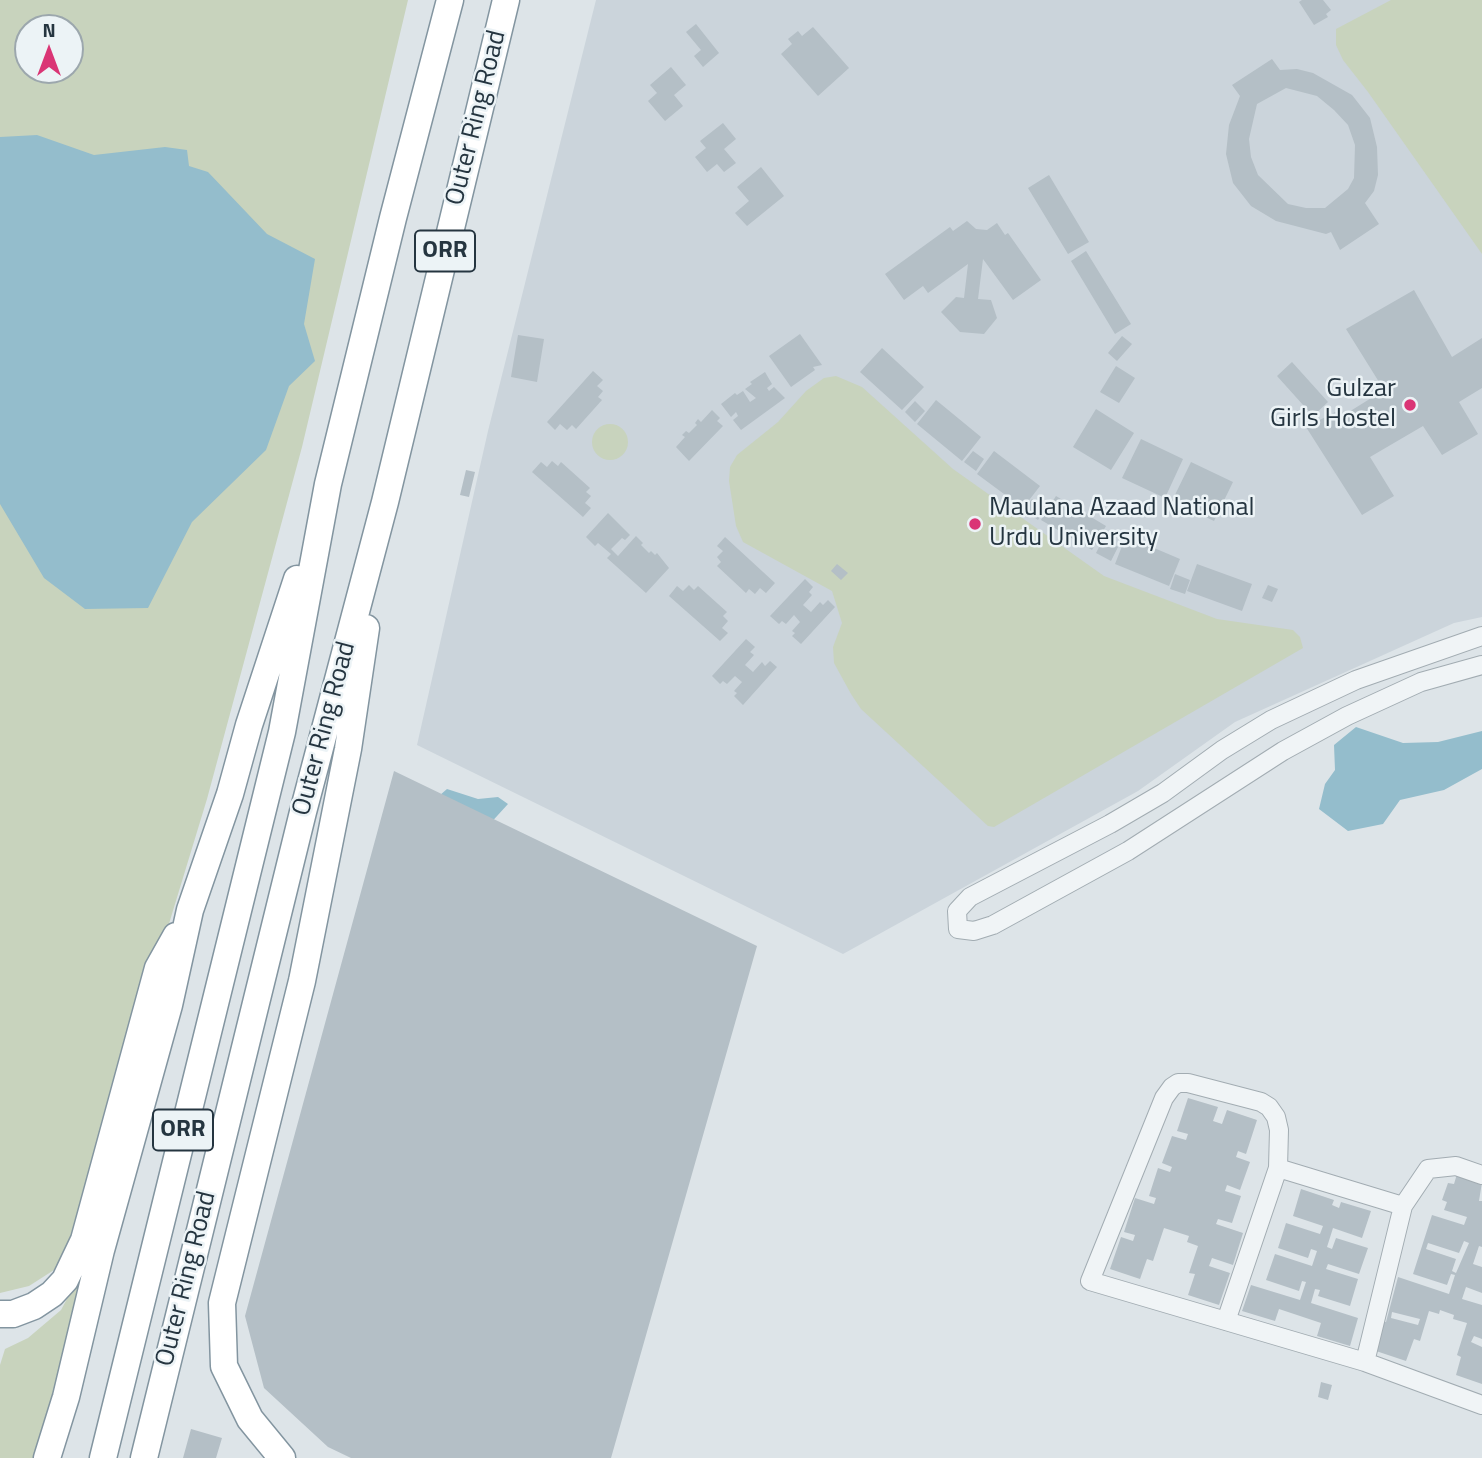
<!DOCTYPE html>
<style>
body{margin:0}
#map{position:relative;width:1482px;height:1458px;overflow:hidden;background:#dde4e8;font-family:"Titillium Web",sans-serif}
canvas{display:block}
.north{position:absolute;left:14px;top:14px;width:70px;height:70px;box-sizing:border-box;background:#ecf3f6;border:2px solid #9ca7ad;border-radius:50%;rotate:0deg;font-size:19px;font-weight:700;line-height:28px;text-align:center;color:#253540}
.north::after{content:'';display:block;margin:auto;width:24px;height:32px;background:#da3575;clip-path:polygon(50% 0,100% 100%,50% 72%,0 100%)}
</style>
<div id="map">
<canvas width="1482" height="1458"></canvas>
<div class="north">N</div>
</div>
<script>
const context = document.querySelector('canvas').getContext('2d');
context.lineJoin = 'round';
function fill(path, color) { context.fillStyle = color; context.fill(path, 'evenodd'); }
const poly = rows => new Path2D(rows.map(r => 'M' + r).join(''));
function strokePath(path, color, width, dash) { context.strokeStyle = color; context.lineWidth = width; context.lineCap = dash ? 'butt' : 'round'; context.setLineDash(dash || []); context.stroke(path); }
function write(font, color, halo, rows, align = 'center') {
  context.font = font + ' "Titillium Web",sans-serif'; context.lineWidth = 5; context.setLineDash([]); context.textBaseline = 'middle'; context.strokeStyle = halo; context.fillStyle = color; for (const [text, x, y, turn = 0] of rows) {
    context.save(); context.translate(x, y); context.rotate((+turn || 0) * Math.PI / 180); context.textAlign = isNaN(turn) ? turn : align; if (halo) context.strokeText(text, 0, 0); context.fillText(text, 0, 0); context.restore();
  }
}
fill(poly([
 [596,0,1482,0,1482,617,1454,623,1235,722,1138,791,843,954,417,745,488,431]
]), '#cbd4db');
fill(poly([
 [0,0,408,0,302,447,207,799,90,1183,73,1237,54,1270,29,1286,0,1293],
 [28,28,70,28,70,70,28,70],
 [1391,0,1482,0,1482,254,1368,92,1343,60,1336,45,1336,29],
 [836,376,862,387,953,469,1104,576,1217,619,1293,630,1300,637,1303,648,994,827,988,826,861,709,851,694,834,663,833,647,842,623,832,591,743,542,736,526,729,481,730,467,737,455,778,422,806,391,824,378],
 '592 442a18 18 0 1 1 36 0a18 18 0 1 1-36 0Z',
 [89,1258,41,1458,0,1458,0,1365,5,1349,28,1338,61,1310]
]), '#c8d3bd');
fill(poly([
 [37,135,94,155,165,147,187,150,189,166,208,172,267,234,315,259,304,324,315,361,289,386,266,450,192,522,148,608,85,609,44,578,0,504,0,137],
 [1356,727,1403,743,1438,742,1482,731,1482,769,1444,790,1400,800,1383,824,1348,831,1319,809,1325,784,1335,770,1334,745],
 [447,789,478,799,498,797,508,804,487,827,432,802]
]), '#94bdcc');
fill(poly([
 [1302,0,1323,0,1331,10,1326,14,1328,17,1314,25,1299,2],
 [696,24,719,53,703,67,694,56,701,50,686,32],
 [813,27,849,68,818,96,781,54,792,44,788,39,798,31,802,36],
 [1272,59,1280,70,1297,69,1313,73,1352,95,1370,118,1377,147,1378,175,1374,191,1365,203,1379,224,1340,250,1331,232,1326,234,1276,221,1251,206,1233,183,1226,154,1229,125,1240,96,1232,85],
 [1286,88,1317,96,1334,110,1348,125,1355,145,1354,178,1348,189,1325,208,1306,208,1288,204,1258,175,1251,157,1249,139,1257,104],
 [671,67,686,85,674,95,683,106,665,121,648,101,657,93,650,85],
 [723,123,736,139,724,149,736,163,724,172,717,164,707,172,695,157,706,148,700,141],
 [761,167,784,196,747,226,735,213,749,201,737,187],
 [1049,175,1089,242,1068,254,1028,188],
 [967,221,976,229,987,230,997,223,1005,235,1008,233,1041,280,1013,300,983,259,978,299,991,300,997,318,984,334,960,332,941,312,956,297,964,298,968,264,928,293,923,286,904,300,885,274,950,227,953,231],
 [1086,251,1131,324,1115,334,1071,261],
 [1414,290,1452,357,1482,338,1482,388,1459,402,1478,434,1442,455,1423,426,1370,457,1394,496,1362,515,1306,427,1341,409,1344,415,1384,390,1346,329],
 [800,334,822,365,813,367,815,370,791,387,769,356],
 [518,335,544,339,537,382,511,377],
 [1122,336,1132,344,1117,361,1108,353],
 [882,348,924,387,902,410,860,372],
 [1292,362,1328,402,1313,416,1277,376],
 [1116,366,1135,378,1119,403,1100,392],
 [593,371,603,380,597,386,603,391,598,397,602,400,576,429,572,425,567,430,560,424,555,430,547,422],
 [765,372,772,384,767,388,769,391,774,387,785,398,741,430,733,420,738,416,736,412,731,417,721,404,735,393,737,395,743,391,750,402,756,398,745,389,752,384,750,382],
 [936,400,981,437,962,461,917,424],
 [915,401,925,411,915,422,905,412],
 [1096,409,1134,433,1111,470,1073,447],
 [712,410,720,418,717,421,723,426,689,461,676,447,685,437,682,435,686,431,689,433,697,425,695,423,698,419,701,422],
 [1141,439,1183,459,1165,498,1122,478],
 [973,451,984,459,976,471,964,462],
 [994,451,1040,486,1023,508,977,474],
 [552,461,558,466,561,462,590,488,586,492,591,496,585,503,591,508,583,517,532,472,541,462,547,467],
 [1191,462,1233,482,1214,521,1172,501],
 [466,470,475,472,469,497,460,495],
 [1056,496,1106,526,1092,550,1041,520],
 [1032,499,1046,508,1038,520,1024,510],
 [608,513,630,535,625,540,622,538,611,549,618,556,636,536,643,543,641,545,649,553,651,551,655,555,657,553,669,568,646,593,607,558,611,554,598,543,595,546,586,537],
 [1126,536,1180,559,1169,586,1115,564],
 [725,537,775,583,766,593,760,588,755,594,749,589,746,593,717,566,721,562,717,557,723,551,717,546],
 [1103,539,1118,547,1111,561,1096,553],
 [837,564,848,573,841,580,831,571],
 [1197,564,1252,584,1242,611,1187,591],
 [1175,574,1190,580,1185,594,1170,589],
 [805,579,813,587,809,592,812,595,803,605,811,612,820,602,823,605,828,600,835,607,801,644,792,636,795,633,792,631,800,622,794,615,786,624,782,621,779,624,770,616],
 [689,585,694,590,698,586,727,612,723,616,728,621,722,628,728,633,720,641,669,596,677,586,683,591],
 [1268,585,1278,589,1272,602,1262,598],
 [746,639,755,647,750,652,754,655,745,665,753,672,762,662,765,666,770,661,777,667,743,705,734,696,737,693,734,691,742,682,735,676,727,684,723,681,720,684,712,676],
 [394,771,757,946,611,1458,351,1458,328,1447,264,1388,245,1316],
 [1188,1098,1218,1107,1213,1121,1222,1124,1227,1110,1257,1120,1246,1154,1238,1151,1236,1157,1250,1162,1240,1190,1227,1185,1225,1191,1241,1196,1232,1223,1218,1219,1216,1224,1243,1233,1233,1265,1212,1258,1209,1266,1230,1273,1219,1305,1188,1295,1195,1274,1189,1273,1198,1246,1187,1242,1189,1236,1164,1228,1153,1261,1147,1259,1140,1279,1110,1269,1121,1237,1133,1241,1135,1235,1124,1232,1135,1198,1154,1204,1156,1198,1149,1196,1158,1168,1170,1172,1172,1167,1162,1163,1172,1136,1186,1140,1188,1134,1177,1131],
 [1457,1174,1482,1182,1479,1201,1482,1201,1482,1247,1479,1246,1473,1264,1482,1267,1482,1293,1466,1287,1462,1299,1482,1305,1482,1339,1474,1336,1471,1342,1482,1347,1482,1384,1456,1375,1461,1357,1457,1355,1467,1323,1453,1319,1454,1315,1440,1310,1439,1314,1429,1311,1420,1341,1414,1339,1406,1361,1373,1350,1382,1321,1386,1322,1398,1277,1449,1294,1455,1275,1451,1274,1447,1285,1413,1274,1432,1215,1464,1225,1467,1217,1444,1210,1447,1202,1442,1200,1448,1183,1454,1184],
 [1464,1241,1469,1243,1456,1273,1452,1271,1456,1259,1426,1249,1428,1243,1459,1253],
 [1392,1312,1420,1319,1418,1325,1391,1318],
 [1301,1189,1334,1200,1332,1205,1339,1208,1341,1202,1371,1211,1362,1238,1333,1228,1327,1247,1332,1249,1336,1238,1368,1248,1359,1274,1328,1264,1326,1269,1358,1279,1350,1306,1318,1296,1320,1290,1315,1289,1311,1303,1358,1318,1350,1346,1317,1336,1321,1323,1279,1309,1275,1321,1242,1311,1251,1285,1300,1300,1306,1282,1302,1281,1299,1291,1266,1280,1275,1254,1312,1266,1317,1251,1311,1249,1308,1258,1278,1248,1286,1223,1320,1234,1323,1226,1293,1216],
 [1321,1382,1332,1385,1328,1400,1318,1397],
 [191,1429,222,1438,216,1458,183,1458]
]), '#b4bfc6');
const minor = poly([
 [1482,636,1356,680,1271,720,1222,750,1163,793,1110,824,970,897,957,911,958,929,974,931,993,925,1128,851,1283,751,1347,716,1421,682,1482,665],
 [1278,1168,1403,1206,1365,1362,1482,1405],
 [1403,1206,1428,1169,1456,1166,1482,1175],
 [1226,1321,1278,1168,1279,1130,1276,1117,1269,1107,1261,1102,1188,1083,1178,1083,1172,1087,1164,1098,1090,1281,1365,1362]
]);
const highway = poly([
 [0,1314,13,1314,34,1306,52,1294,65,1280,74,1261,84,1240,158,968,176,936],
 [47,1458,66,1397,101,1250,169,1005,190,910,230,794,249,725,297,579],
 [103,1458,282,732,328,484,393,218,450,0],
 [144,1458,303,812,385,502,506,0],
 [282,1458,250,1419,224,1366,222,1303,302,981,348,749,366,628]
]);
strokePath(minor, '#a2acb2', 20);
strokePath(highway, '#8395a0', 29);
strokePath(minor, '#f0f4f6', 18);
strokePath(highway, '#fff', 26);
for (const [x, y, r, color] of [
 [1410,405,7,"#da3575"],
 [975,524,7,"#da3575"]
]) { const dot = new Path2D(); dot.arc(x, y, r, 0, 2 * Math.PI); context.fillStyle = color; context.fill(dot); strokePath(dot, '#ecf3f6', 2.5); }
for (const [x, y, w] of [
 [445,251,60],
 [183,1130,60]
]) { const box = new Path2D(); box.roundRect(x - w / 2, y - 20.5, w, 41, 5); context.fillStyle = '#ecf3f6'; context.fill(box); strokePath(box, '#253540', 2); }
write('bold 24px', '#253540', null, [
 ["ORR",445,251],
 ["ORR",183,1130]
]);
write('26px', '#253540', '#ecf3f6', [
 ["Outer Ring Road",477,118,-76],
 ["Outer Ring Road",325,729,-75],
 ["Outer Ring Road",187,1279,-76]
]);
write('26px', '#253540', '#ecf3f6', [
 ["Gulzar",1396,390],
 ["Girls Hostel",1396,420],
 ["Maulana Azaad National",989,509,"left"],
 ["Urdu University",989,539,"left"]
], 'right');
</script>
